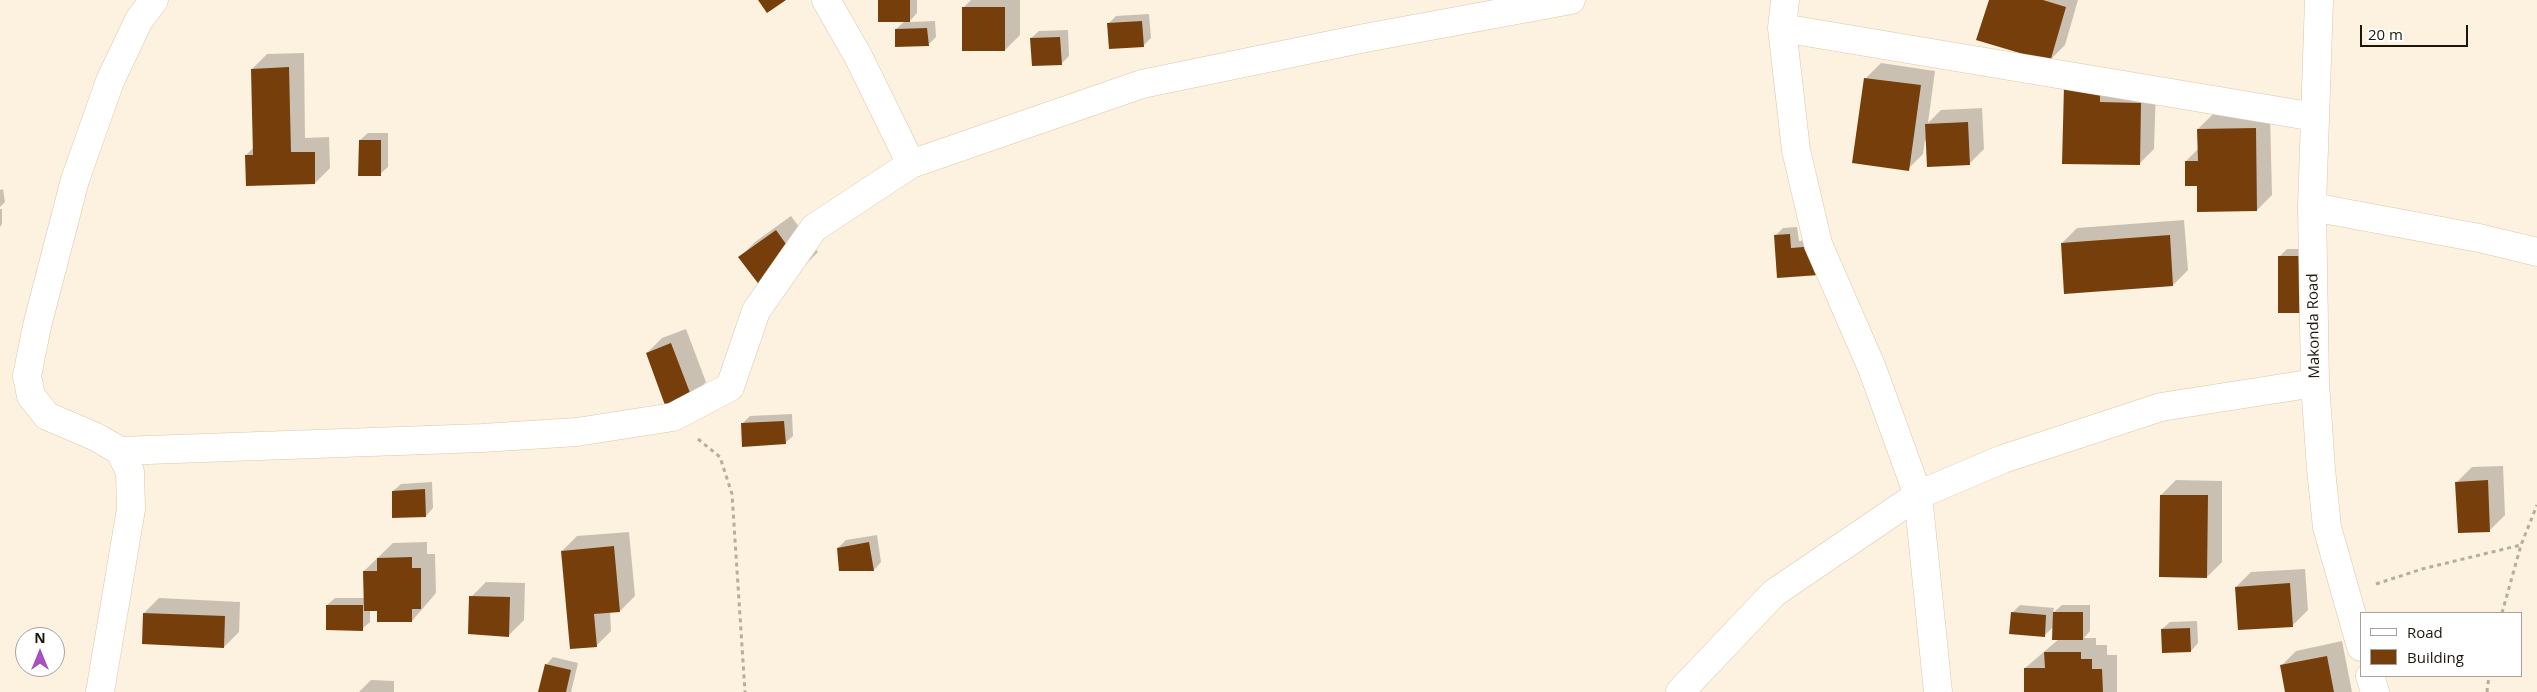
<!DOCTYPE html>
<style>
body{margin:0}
#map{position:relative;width:2537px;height:692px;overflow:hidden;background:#fdf1df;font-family:"Open Sans",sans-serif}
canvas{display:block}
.legend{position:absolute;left:2360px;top:612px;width:162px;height:65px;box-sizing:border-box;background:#fff;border:1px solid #a5a29d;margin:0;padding:6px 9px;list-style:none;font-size:15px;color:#1d160b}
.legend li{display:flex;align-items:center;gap:10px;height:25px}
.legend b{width:25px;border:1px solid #a5a29d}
.north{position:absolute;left:15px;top:627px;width:50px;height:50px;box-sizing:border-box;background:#fff;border:1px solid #a5a29d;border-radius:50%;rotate:0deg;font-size:14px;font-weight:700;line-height:20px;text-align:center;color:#1d160b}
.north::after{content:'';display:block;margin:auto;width:18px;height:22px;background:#a651bf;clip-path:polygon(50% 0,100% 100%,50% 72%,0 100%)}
.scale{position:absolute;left:2360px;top:25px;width:108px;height:22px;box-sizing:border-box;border:2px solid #1d160b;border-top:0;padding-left:6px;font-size:15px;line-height:18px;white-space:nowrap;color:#1d160b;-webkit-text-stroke:4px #fff;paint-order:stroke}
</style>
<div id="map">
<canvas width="2537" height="692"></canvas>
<ul class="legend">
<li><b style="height:6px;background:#fff"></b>Road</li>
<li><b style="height:14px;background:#763e0a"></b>Building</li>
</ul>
<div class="north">N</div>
<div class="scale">20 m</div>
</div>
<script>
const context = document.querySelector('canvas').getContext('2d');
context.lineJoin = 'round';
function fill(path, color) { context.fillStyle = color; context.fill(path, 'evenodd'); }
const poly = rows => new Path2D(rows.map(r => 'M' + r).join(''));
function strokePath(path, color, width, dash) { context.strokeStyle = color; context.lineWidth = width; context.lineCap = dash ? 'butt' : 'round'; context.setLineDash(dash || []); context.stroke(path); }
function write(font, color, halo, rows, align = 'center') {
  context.font = font + ' "Open Sans",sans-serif'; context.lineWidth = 5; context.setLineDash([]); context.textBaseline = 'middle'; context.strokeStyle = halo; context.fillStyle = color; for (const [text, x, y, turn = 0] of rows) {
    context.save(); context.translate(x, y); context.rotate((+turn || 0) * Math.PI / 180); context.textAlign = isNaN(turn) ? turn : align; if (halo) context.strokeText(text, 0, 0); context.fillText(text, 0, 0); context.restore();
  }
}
fill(poly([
 [879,0,917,0,917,13,909,22,935,21,936,37,928,45,896,29,905,21],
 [971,0,1020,0,1020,35,1005,50,964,7],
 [1990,0,2078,0,2065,45,2050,60],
 [1149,14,1151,38,1143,46,1109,23,1116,16],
 [1068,30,1069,56,1062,63,1031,38,1039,31],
 [304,53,305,138,329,137,330,168,315,183,246,155,254,147,252,69,267,54],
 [1881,63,1935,71,1928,123,1941,110,1982,108,1984,149,1969,164,1925,140,1923,154,1908,169,1854,162,1866,78],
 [2065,87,2156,88,2154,149,2139,164],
 [2213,114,2270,114,2272,195,2257,210,2198,185,2186,161,2199,148,2198,129],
 [368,133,388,133,388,167,380,174,360,140],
 [3,189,5,202,0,207,0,190],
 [0,209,2,209,2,224,0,227],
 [791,216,818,252,803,267,740,257,755,242],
 [2184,220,2188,270,2173,285,2062,243,2077,228],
 [1797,227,1799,241,1823,239,1818,274,1775,236,1783,228],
 [2287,249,2310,249,2310,304,2280,256],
 [686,329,706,382,691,397,647,353,662,338],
 [792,414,793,436,785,443,742,424,750,416],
 [2503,466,2505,515,2490,530,2457,482,2472,467],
 [2176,480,2222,481,2222,562,2207,577,2161,495],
 [432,482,433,508,426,516,393,491,401,484],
 [629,532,635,596,620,611,610,611,611,631,596,646,562,551,577,536],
 [877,535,881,562,874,570,838,548,846,540],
 [427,542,427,554,435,554,436,593,412,621,378,610,370,610,370,622,362,629,327,605,335,598,365,598,364,571,393,543],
 [2305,569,2308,610,2293,625,2236,587,2251,572],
 [486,582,525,583,524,620,509,635,471,597],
 [159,598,240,602,239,632,224,647,144,613],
 [2020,605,2054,608,2053,613,2062,605,2090,605,2090,631,2084,638,2096,638,2096,645,2107,645,2107,655,2117,655,2117,692,2025,692,2025,668,2059,639,2054,626,2045,635,2012,613],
 [2197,621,2198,643,2191,651,2162,629,2170,622],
 [2342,641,2352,692,2287,692,2281,666,2296,651],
 [553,657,578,663,571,692,540,692,546,665],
 [371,680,394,681,394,692,359,692]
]), '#0003');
fill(poly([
 [758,0,786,0,767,13],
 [878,0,910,0,910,22,878,22],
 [1989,0,2043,0,2066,7,2050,62,1976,40],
 [962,7,1005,7,1005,51,962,51],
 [1142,21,1144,47,1109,49,1107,23],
 [927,28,929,46,895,47,895,29],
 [1060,37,1062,65,1032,66,1030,38],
 [289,67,291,152,315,152,315,184,246,186,245,155,253,155,251,69],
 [1864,78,1921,85,1909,171,1852,163],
 [2064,86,2100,87,2100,102,2141,103,2140,165,2062,164],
 [1968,122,1970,165,1927,167,1925,124],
 [2256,128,2257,211,2197,212,2197,186,2185,186,2185,161,2198,161,2197,129],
 [359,140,381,140,381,176,358,176],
 [776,230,803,268,767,295,738,257],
 [1790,234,1791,248,1816,246,1819,275,1777,278,1774,235],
 [2170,235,2173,286,2064,294,2061,243],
 [2278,256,2303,256,2303,313,2278,313],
 [671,343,692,398,666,408,646,353],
 [784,421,786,444,742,447,741,423],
 [2488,480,2490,532,2458,533,2455,482],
 [425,489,426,517,392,518,392,491],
 [2160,495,2208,495,2207,578,2159,577],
 [869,542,874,571,839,571,837,548],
 [614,546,620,612,594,614,597,647,570,649,561,551],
 [412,557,412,568,421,568,421,609,412,609,412,622,377,622,377,611,364,611,363,571,377,571,377,558],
 [2290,583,2293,627,2238,630,2235,587],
 [469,596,510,597,509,637,468,634],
 [326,605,363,605,363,631,326,630],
 [2011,612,2046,615,2045,637,2009,634],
 [2053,612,2083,612,2083,640,2052,640],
 [143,613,225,616,224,648,142,644],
 [2190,628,2191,652,2162,653,2161,629],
 [2044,652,2081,652,2081,659,2092,659,2092,669,2102,669,2103,692,2024,692,2024,668,2045,668],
 [2327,656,2334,692,2285,692,2280,665],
 [545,664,571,670,566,692,538,692]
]), '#763e0a');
const minor = poly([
 [826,0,858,56,911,164],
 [1785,0,1782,28,1796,150,1818,244,1872,368,1918,495,1938,692],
 [2319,0,2312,207,2315,383,2321,469,2327,527,2361,647],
 [1782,28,2315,117],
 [2312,207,2479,238,2537,252],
 [120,451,482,438,577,432,673,417,730,387,756,311,814,228,911,164,1142,84,1365,38,1571,0],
 [2370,676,2375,692],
 [100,692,131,509,130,472,120,451,96,437,47,416,31,396,27,376,37,326,75,180,110,81,139,20,154,0],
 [1680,692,1774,593,1918,495,2003,459,2161,407,2315,383]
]);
strokePath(minor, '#dac7aa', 29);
strokePath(poly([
 [698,439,720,457,732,494,745,692],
 [2376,584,2422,569,2521,545],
 [2502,613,2521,545,2537,505],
 [2487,692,2489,676]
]), '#b7ad9d', 3, [4, 4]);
strokePath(minor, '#fff', 28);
write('15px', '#1d160b', '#fff', [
 ["Makonda Road",2314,326,-91]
]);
</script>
